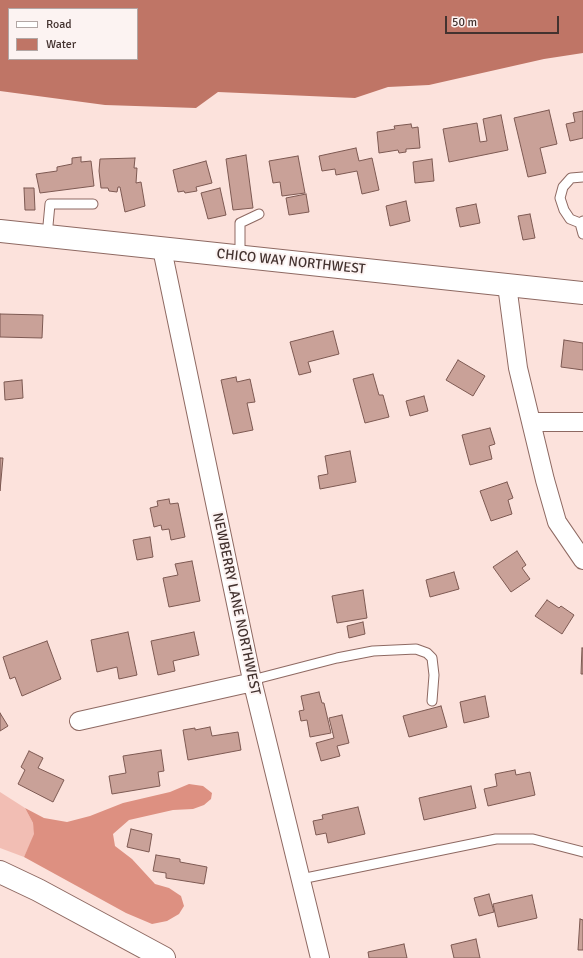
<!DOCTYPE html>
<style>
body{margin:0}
#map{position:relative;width:583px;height:958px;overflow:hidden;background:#fce2dc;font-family:Signika,sans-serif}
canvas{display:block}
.legend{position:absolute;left:8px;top:8px;width:130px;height:52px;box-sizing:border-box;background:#fcf3f2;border:1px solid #b2a6a4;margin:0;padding:5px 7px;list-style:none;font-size:12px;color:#43322f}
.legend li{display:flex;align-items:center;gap:8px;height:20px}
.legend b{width:20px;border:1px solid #b2a6a4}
.scale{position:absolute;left:445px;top:16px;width:114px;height:18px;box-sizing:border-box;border:2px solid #43322f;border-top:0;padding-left:5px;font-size:12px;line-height:14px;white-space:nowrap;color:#43322f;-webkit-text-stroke:3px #fcf3f2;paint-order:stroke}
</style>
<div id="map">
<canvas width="583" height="958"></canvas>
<ul class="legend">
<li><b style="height:5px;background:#fff"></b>Road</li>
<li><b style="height:11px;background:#bf7566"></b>Water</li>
</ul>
<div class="scale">50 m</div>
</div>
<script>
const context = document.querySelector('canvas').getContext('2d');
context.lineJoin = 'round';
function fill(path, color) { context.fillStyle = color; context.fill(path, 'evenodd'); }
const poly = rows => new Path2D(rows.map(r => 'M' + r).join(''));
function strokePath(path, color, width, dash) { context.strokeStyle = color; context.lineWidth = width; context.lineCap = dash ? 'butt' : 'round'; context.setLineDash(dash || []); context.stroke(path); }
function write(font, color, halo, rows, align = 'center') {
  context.font = font + ' Signika,sans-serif'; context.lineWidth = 4; context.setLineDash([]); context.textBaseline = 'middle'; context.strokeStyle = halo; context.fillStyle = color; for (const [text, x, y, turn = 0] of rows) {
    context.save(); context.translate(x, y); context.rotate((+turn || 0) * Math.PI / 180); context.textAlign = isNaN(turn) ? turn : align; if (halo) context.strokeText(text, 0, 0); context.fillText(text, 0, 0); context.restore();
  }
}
fill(poly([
 [0,792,25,808,33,823,35,834,24,857,0,848]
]), '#f2beb4');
fill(poly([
 [189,784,203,786,212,793,211,799,204,805,193,809,173,810,129,820,113,834,115,846,132,859,155,884,169,888,181,896,184,906,179,914,167,921,152,924,126,913,24,857,34,834,33,823,25,808,44,818,67,822,90,816,123,803,170,792]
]), '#dd9081');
fill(poly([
 [0,0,583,0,583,53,544,59,429,85,388,87,355,98,218,92,196,108,105,105,0,91],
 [9,9,137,9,137,59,9,59]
]), '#bf7566');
const building = poly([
 [549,110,557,144,540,148,546,173,528,177,514,118,549,110],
 [583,111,583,138,570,141,566,124,575,122,573,113,583,111],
 [501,115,508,150,449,162,443,129,477,123,480,142,487,141,483,119,501,115],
 [411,124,412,128,418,127,420,148,406,149,406,152,399,153,398,150,379,153,377,132,395,129,394,126,411,124],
 [356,148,359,161,372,158,379,190,362,194,357,171,336,175,335,169,322,171,319,156,356,148],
 [246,155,253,208,233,210,226,159,246,155],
 [298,156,305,193,282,196,280,182,273,183,269,161,298,156],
 [81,157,81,162,91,161,94,186,40,193,36,174,57,171,57,167,72,164,72,158,81,157],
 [135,158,134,168,137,168,136,183,141,182,145,206,125,212,120,187,118,187,117,192,109,191,108,188,101,188,99,171,100,159,135,158],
 [432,159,434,181,415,183,413,162,432,159],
 [206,161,212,183,196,187,197,191,185,193,184,191,178,192,173,170,206,161],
 [24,188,34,188,35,210,25,210,24,188],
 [220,188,226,215,208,219,201,193,220,188],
 [306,194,309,212,289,215,286,198,306,194],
 [406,201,410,221,390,226,386,206,406,201],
 [476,204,480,223,460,227,456,208,476,204],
 [530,214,535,238,523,240,518,216,530,214],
 [0,314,43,315,42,338,0,337,0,314],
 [333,331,339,354,308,362,311,372,299,375,290,342,333,331],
 [564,340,583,343,583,370,561,367,564,340],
 [458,360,485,376,473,396,446,380,458,360],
 [373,374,379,395,383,395,389,417,365,423,353,379,373,374],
 [236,377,237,382,250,379,255,402,247,403,253,430,233,434,221,380,236,377],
 [22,380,23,398,5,400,4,382,22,380],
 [424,396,428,411,410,416,406,401,424,396],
 [490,428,495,444,489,446,492,459,470,465,462,435,490,428],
 [350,451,356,482,320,489,318,476,328,474,325,456,350,451],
 [0,458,3,458,0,491,0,458],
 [507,482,513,498,508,500,512,514,491,521,480,491,507,482],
 [169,499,170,504,178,503,185,537,171,540,169,529,162,530,161,525,154,527,150,508,158,506,157,501,169,499],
 [150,537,153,557,137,560,133,540,150,537],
 [517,551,526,565,522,568,530,579,511,592,493,567,517,551],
 [192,561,200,601,169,607,163,578,178,575,175,564,192,561],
 [454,572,459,589,430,597,426,580,454,572],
 [363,590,367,618,337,623,332,596,363,590],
 [547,600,559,608,561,606,574,615,562,634,535,616,547,600],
 [363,622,365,634,349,638,347,626,363,622],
 [128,632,137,675,119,679,117,667,97,672,91,640,128,632],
 [194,632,199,655,173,661,175,671,158,675,151,641,194,632],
 [47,641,61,679,22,696,15,677,10,679,3,657,47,641],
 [582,648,583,648,583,674,581,674,582,648],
 [319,692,322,703,324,703,331,733,310,737,307,720,301,721,299,711,304,710,301,696,319,692],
 [485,696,489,717,464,723,460,702,485,696],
 [441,706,447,727,409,737,403,716,441,706],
 [0,713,8,726,0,731,0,713],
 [342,715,349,743,337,746,340,756,321,761,316,743,334,738,329,718,342,715],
 [210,727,212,736,238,732,241,750,188,760,183,730,195,728,195,730,210,727],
 [161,750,164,771,158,772,160,786,112,794,109,776,126,773,123,756,161,750],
 [29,751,43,758,38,768,64,780,53,802,18,784,25,770,21,767,29,751],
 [515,770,516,775,530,772,535,795,488,806,484,789,497,786,495,774,515,770],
 [471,786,476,808,424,820,419,798,471,786],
 [358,807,365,834,328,843,326,833,316,835,313,821,323,819,322,815,358,807],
 [131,829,152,834,149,852,127,847,131,829],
 [156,855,180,859,180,862,207,867,204,884,166,878,166,873,153,871,156,855],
 [489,894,494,912,479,916,474,898,489,894],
 [532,895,537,918,498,927,493,904,532,895],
 [580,919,583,920,583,950,578,950,580,919],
 [476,939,480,958,454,958,451,945,476,939],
 [404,944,407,958,369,958,368,952,404,944]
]);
fill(building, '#c9a198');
strokePath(building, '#7d5952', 1);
const lane = poly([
 [583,177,571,178,563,187,560,198,564,210,570,219,580,223,583,221],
 [580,223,583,234],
 [47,236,50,204,93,204],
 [240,256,240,223,259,214],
 [252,680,337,658,373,651,416,649,427,653,432,658,434,675,432,701],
 [301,879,496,839,533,839,583,852]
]);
const street = poly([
 [162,249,252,680,320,958],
 [507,285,518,368,545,480,557,522,583,560],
 [532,422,583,422],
 [79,721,253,682]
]);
const secondary = poly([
 [0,231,583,293]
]);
const highway = poly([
 [0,872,38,890,164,958]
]);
strokePath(lane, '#8e6962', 11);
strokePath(street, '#8e6962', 20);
strokePath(secondary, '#8e6962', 24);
strokePath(highway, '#8e6962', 24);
strokePath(lane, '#fff', 9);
strokePath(street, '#fff', 18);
strokePath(secondary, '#fff', 22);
strokePath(highway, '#fff', 22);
write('14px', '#43322f', '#fcf3f2', [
 ["CHICO WAY NORTHWEST",291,262,6],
 ["NEWBERRY LANE NORTHWEST",236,604,78]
]);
</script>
